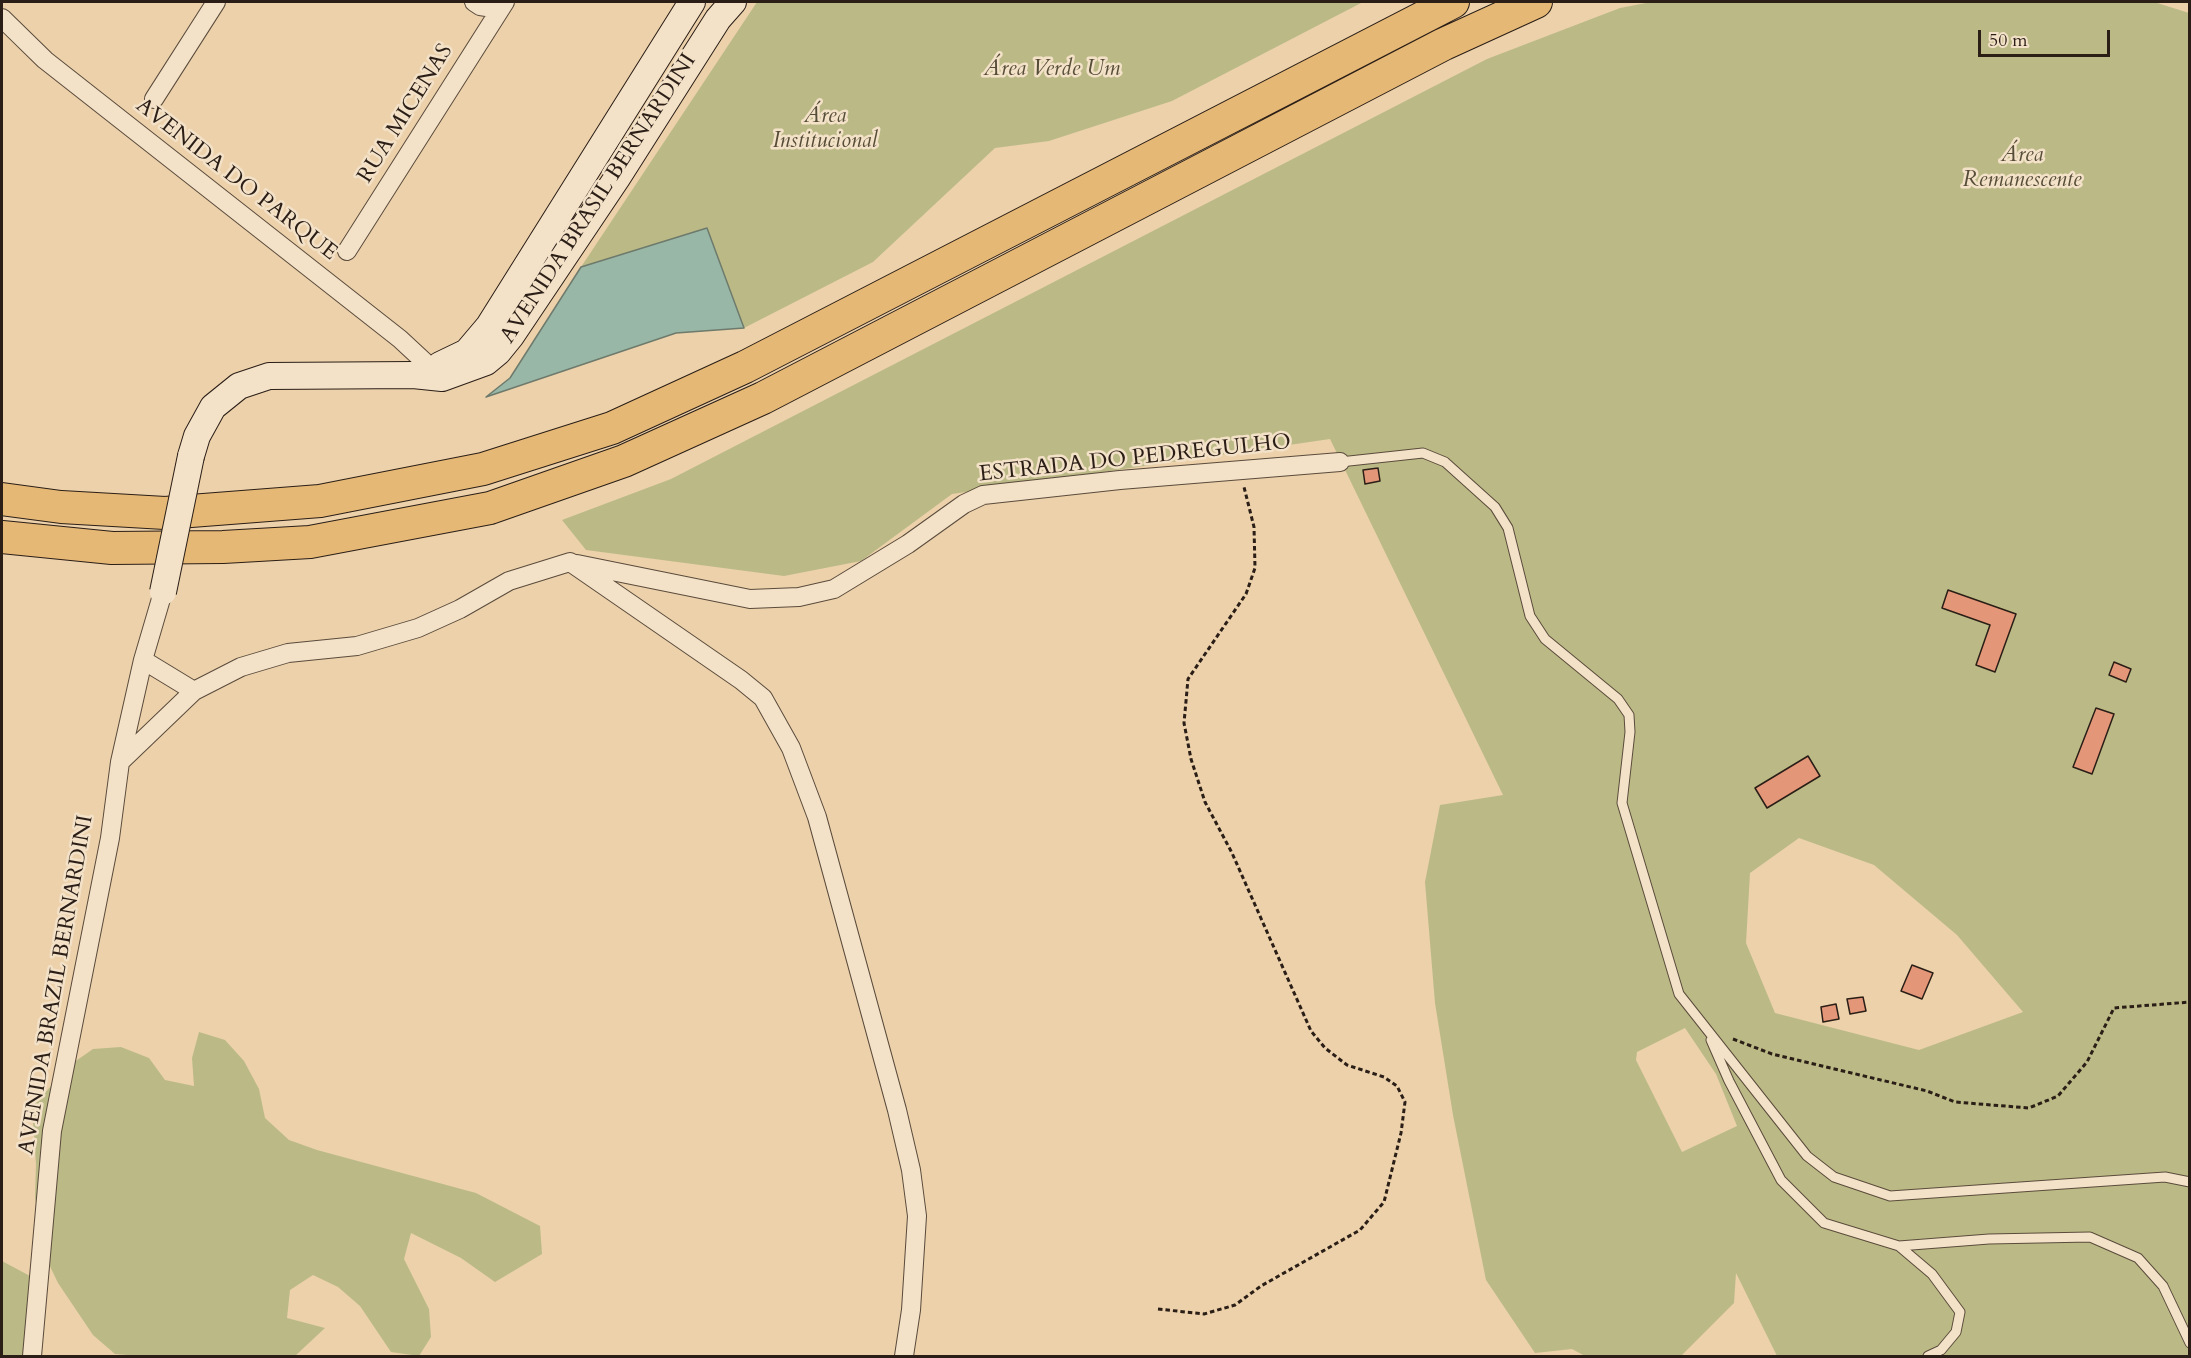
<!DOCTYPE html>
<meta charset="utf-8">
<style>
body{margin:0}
#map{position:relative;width:2191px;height:1358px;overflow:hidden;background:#ecd1ab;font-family:Cardo,serif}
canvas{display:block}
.frame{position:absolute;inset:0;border:3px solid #2a1e16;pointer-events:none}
.scale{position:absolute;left:1978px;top:30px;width:132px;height:27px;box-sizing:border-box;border:3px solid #2a1e16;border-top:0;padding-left:8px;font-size:18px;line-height:21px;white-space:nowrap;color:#2a1e16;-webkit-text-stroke:4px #f3e1c8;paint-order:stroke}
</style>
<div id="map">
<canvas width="2191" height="1358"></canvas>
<div class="frame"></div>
<div class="scale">50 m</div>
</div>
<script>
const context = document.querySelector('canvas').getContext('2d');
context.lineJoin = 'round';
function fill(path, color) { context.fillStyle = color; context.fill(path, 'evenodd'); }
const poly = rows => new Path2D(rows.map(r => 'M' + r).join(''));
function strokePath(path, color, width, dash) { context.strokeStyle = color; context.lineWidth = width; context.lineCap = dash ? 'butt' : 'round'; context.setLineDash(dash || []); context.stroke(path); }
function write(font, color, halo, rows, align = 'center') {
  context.font = font + ' Cardo,serif'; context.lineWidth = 5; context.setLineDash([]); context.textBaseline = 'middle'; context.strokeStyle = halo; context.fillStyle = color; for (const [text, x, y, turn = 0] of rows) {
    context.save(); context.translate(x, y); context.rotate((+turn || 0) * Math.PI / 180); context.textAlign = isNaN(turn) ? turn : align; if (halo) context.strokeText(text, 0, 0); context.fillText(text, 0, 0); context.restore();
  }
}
fill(poly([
 [757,2,1363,2,1172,101,1049,141,995,148,873,262,744,328,707,228,581,267],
 [1651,2,2154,2,2189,13,2189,1356,1777,1356,1736,1273,1734,1303,1681,1356,1585,1356,1572,1349,1535,1353,1486,1280,1453,1115,1435,1003,1425,882,1440,805,1503,795,1330,439,952,494,861,561,784,576,586,550,562,520,671,479,1487,59,1620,8],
 [1799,838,1874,865,1957,935,2023,1012,1919,1050,1775,1013,1746,943,1750,873],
 [1685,1028,1716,1074,1737,1126,1682,1152,1636,1060,1637,1052],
 [199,1032,225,1040,244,1061,259,1089,265,1118,289,1140,317,1150,476,1193,540,1226,542,1254,495,1282,461,1258,411,1233,404,1259,429,1309,431,1337,419,1356,391,1352,360,1306,338,1287,313,1275,290,1290,287,1318,325,1328,295,1356,140,1356,115,1354,93,1335,58,1283,46,1258,35,1198,36,1164,32,1107,70,1065,93,1049,121,1047,149,1058,165,1080,194,1086,192,1058],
 [2,1261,30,1276,25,1356,2,1356]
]), '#bbba86');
const water = poly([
 [707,228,744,328,676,333,486,397,510,378,581,267,707,228]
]);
fill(water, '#99b7a6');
strokePath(water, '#6d7a6c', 1.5);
const building = poly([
 [1378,468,1380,481,1365,484,1363,470,1378,468],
 [1948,590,2016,614,1995,672,1976,665,1990,625,1942,608,1948,590],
 [2114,662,2131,669,2126,682,2109,675,2114,662],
 [2096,708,2114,714,2092,774,2073,767,2096,708],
 [1808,756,1820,776,1767,808,1755,788,1808,756],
 [1912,965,1933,973,1922,999,1901,991,1912,965],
 [1863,997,1866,1011,1850,1014,1847,999,1863,997],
 [1836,1004,1839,1019,1823,1022,1821,1007,1836,1004]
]);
fill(building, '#e49778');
strokePath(building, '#2a1e16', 1.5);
const lane = poly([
 [1340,462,1423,453,1445,462,1495,507,1508,528,1530,616,1545,639,1618,699,1629,715,1630,732,1622,803,1679,994,1807,1156,1834,1177,1890,1196,2165,1177,2190,1182],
 [1711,1040,1729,1081,1781,1180,1824,1223,1899,1246,1989,1239,2090,1237,2138,1258,2163,1286,2190,1343],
 [1899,1246,1932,1274,1960,1312,1956,1332,1941,1350,1928,1356]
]);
const street = poly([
 [474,2,480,6,500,9],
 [2,18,45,60,400,339,442,378],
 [154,99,216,2],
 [347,251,505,2],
 [577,564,750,599,799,597,834,589,908,544,964,504,983,495,1120,480,1340,462],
 [143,660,194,691],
 [120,762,194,691,241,667,288,653,357,646,418,628,460,609,509,581,570,562,741,680,763,698,791,748,817,817,897,1110,911,1170,917,1216,911,1310,904,1356],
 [32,1356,52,1131,110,838,120,762,143,660,163,592]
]);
const secondary = poly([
 [440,365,467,352,489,326,692,2],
 [191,456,197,436,213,407,239,386,269,376,413,375,442,378,486,362,498,352,511,336,617,178,718,19,733,2]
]);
const highway = poly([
 [2,499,61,507,165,513,320,501,483,469,612,428,745,367,1453,2],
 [2,537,112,548,223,547,310,542,490,508,624,461,763,398,1444,44,1536,2]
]);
strokePath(lane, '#5a4b3b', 11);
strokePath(street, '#5a4b3b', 20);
strokePath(secondary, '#2a1e16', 28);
strokePath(highway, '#2a1e16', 34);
strokePath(poly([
 [1733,1039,1772,1054,1927,1091,1955,1102,2029,1108,2058,1096,2087,1062,2114,1008,2190,1002],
 [1158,1309,1204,1314,1235,1305,1261,1286,1360,1230,1384,1202,1401,1133,1405,1102,1397,1086,1384,1077,1347,1065,1325,1048,1311,1031,1232,853,1205,802,1191,759,1184,723,1188,679,1246,594,1255,568,1254,527,1244,487]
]), '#2a1e16', 3, [4.5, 3]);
strokePath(lane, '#f3e1c8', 9);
strokePath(street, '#f3e1c8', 18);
strokePath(secondary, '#f3e1c8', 26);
strokePath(highway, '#e6b876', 32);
const secondaryBridge = poly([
 [163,592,191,456]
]);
strokePath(secondaryBridge, '#2a1e16', 28, []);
strokePath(secondaryBridge, '#f3e1c8', 26);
write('italic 22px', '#564d38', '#f3e1c8', [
 ["Área Verde Um",1052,70],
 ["Área",825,117],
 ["Institucional",825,142],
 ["Área",2022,156],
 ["Remanescente",2022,181]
]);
write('22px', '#2a1e16', '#f3e1c8', [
 ["RUA MICENAS",406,114,-58],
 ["AVENIDA DO PARQUE",236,180,38],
 ["AVENIDA BRASIL BERNARDINI",599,199,-57],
 ["ESTRADA DO PEDREGULHO",1135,459,-6],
 ["AVENIDA BRAZIL BERNARDINI",57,985,-80]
]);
</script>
